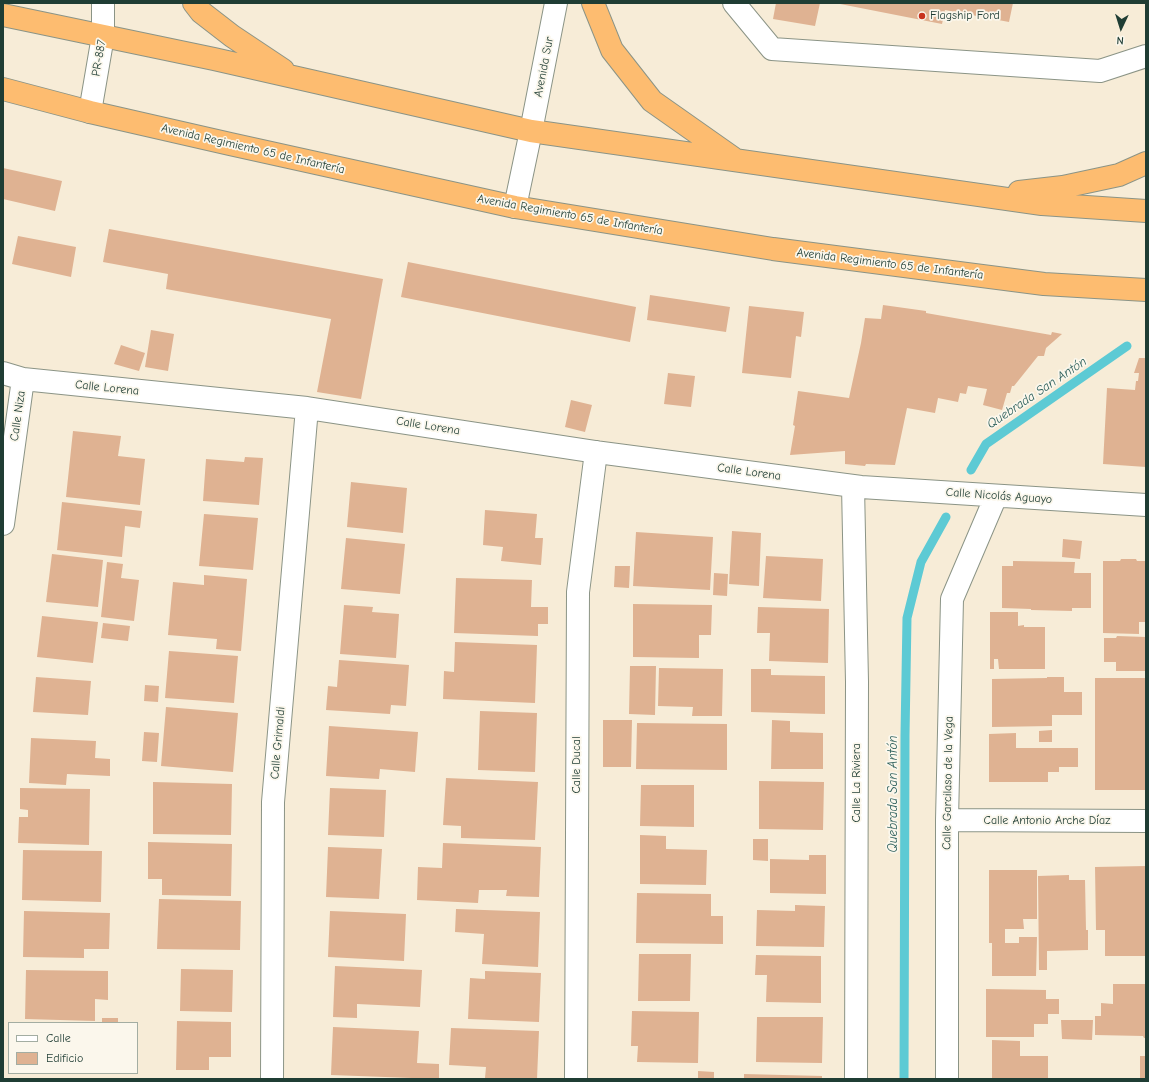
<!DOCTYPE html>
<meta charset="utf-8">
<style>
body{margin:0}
#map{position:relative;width:1149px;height:1082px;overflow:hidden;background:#f7ecd7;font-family:"Comic Neue",sans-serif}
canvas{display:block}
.frame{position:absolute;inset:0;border:4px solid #1f3d34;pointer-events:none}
.legend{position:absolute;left:8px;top:1022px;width:130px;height:52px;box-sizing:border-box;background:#fbf7ec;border:1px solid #a3ada2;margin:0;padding:5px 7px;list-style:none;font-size:12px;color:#1f3d34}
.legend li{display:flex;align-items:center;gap:8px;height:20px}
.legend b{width:20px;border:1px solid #a3ada2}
.north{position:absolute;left:1101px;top:8px;width:40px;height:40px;-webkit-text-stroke:3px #fbf7ec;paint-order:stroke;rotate:184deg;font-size:11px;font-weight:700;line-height:16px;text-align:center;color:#1f3d34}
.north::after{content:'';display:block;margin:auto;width:14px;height:18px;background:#1f3d34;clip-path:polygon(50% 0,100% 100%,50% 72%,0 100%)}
</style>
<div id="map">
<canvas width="1149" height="1082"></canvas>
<div class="frame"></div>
<ul class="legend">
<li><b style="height:5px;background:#fff"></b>Calle</li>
<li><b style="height:11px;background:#dfb292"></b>Edificio</li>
</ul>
<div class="north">N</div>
</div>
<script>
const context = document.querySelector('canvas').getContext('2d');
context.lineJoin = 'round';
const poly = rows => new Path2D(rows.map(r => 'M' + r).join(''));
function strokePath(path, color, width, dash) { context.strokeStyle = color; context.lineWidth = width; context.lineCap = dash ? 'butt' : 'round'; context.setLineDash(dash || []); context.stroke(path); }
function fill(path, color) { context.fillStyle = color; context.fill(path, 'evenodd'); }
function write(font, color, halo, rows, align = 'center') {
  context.font = font + ' "Comic Neue",sans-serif'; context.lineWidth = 3.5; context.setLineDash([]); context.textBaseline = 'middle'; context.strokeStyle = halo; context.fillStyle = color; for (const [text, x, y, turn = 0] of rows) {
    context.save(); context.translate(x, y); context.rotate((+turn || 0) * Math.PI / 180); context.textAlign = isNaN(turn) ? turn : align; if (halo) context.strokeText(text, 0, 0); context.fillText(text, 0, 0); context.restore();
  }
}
strokePath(poly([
 [971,470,986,444,1127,346],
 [904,1079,905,735,907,618,921,562,946,517]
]), '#5dcad4', 9);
fill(poly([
 [776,3,820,3,815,26,773,19],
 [835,3,1013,3,1009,22,945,10,942,24],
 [3,168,62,181,55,211,3,199],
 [109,229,383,279,361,399,317,392,331,319,166,289,168,274,103,262],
 [18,236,76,247,71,277,12,264],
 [408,262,636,307,630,342,401,297],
 [650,295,730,307,726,332,647,320],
 [883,305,926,311,926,313,1051,335,1052,332,1062,334,1046,348,1044,356,1038,356,1014,386,1012,386,1010,393,1007,393,1002,410,983,405,987,389,968,386,966,394,960,393,958,402,938,398,935,413,907,408,895,465,866,464,865,466,845,464,845,451,790,455,795,426,793,425,798,391,849,398,861,343,865,318,881,319],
 [749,306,804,312,801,337,796,336,791,378,742,373],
 [151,330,174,334,168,371,145,367],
 [121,345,145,353,139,371,114,364],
 [1139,358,1146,358,1146,467,1103,464,1107,388,1135,390,1136,381,1138,381,1139,373,1134,373],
 [668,373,695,376,691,407,664,404],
 [571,400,592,405,585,432,565,427],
 [73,431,121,436,118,456,145,459,140,505,66,497],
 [245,457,263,458,259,505,203,501,206,459,244,462],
 [351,482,407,488,403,533,347,527],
 [62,502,142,511,140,528,125,526,122,557,57,550],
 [485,510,537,514,535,538,543,538,541,565,501,561,503,547,483,545],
 [204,514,258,518,253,570,199,566],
 [732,531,761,533,759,586,729,584],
 [636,532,713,537,710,590,633,586],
 [346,538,405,544,400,594,341,589],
 [1063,539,1082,541,1080,559,1062,557],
 [52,554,103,560,98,607,46,602],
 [766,556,823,559,821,601,763,598],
 [1121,559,1136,559,1137,561,1146,561,1146,622,1139,622,1139,634,1103,633,1103,561,1120,561],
 [1013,561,1075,562,1074,573,1091,573,1091,608,1072,608,1072,611,1031,610,1031,609,1002,608,1002,566,1013,566],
 [107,562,123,564,121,578,139,580,134,621,101,617],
 [615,566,630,566,629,588,614,587],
 [714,573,728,574,727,596,713,595],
 [204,575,247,579,241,651,216,649,217,639,168,635,173,582,204,585],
 [456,578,532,580,531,607,548,607,548,624,538,624,538,636,454,633],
 [633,604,712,605,711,635,699,635,699,658,633,657],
 [344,605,373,607,372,612,399,614,396,658,340,654],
 [758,607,829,609,828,663,769,661,770,633,757,633],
 [990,612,1018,612,1018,626,1024,625,1024,627,1045,627,1045,669,999,669,998,659,994,659,994,669,990,669],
 [42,616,98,622,93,663,37,657],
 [103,623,130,626,128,641,101,638],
 [1117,636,1146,637,1146,671,1116,671,1116,662,1104,662,1104,638,1116,638],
 [455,642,537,645,535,703,443,699,444,671,454,672],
 [169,651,238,656,234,703,165,698],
 [339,660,409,665,406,706,391,705,390,714,326,710,328,686,337,687],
 [630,666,656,666,655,715,629,714],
 [659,668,723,669,722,716,692,716,693,707,658,706],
 [751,669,771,669,771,675,825,676,825,714,751,712],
 [36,677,91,681,88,715,33,712],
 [1047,677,1064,677,1064,692,1082,692,1082,715,1052,715,1052,726,992,727,992,679,1047,678],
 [1095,678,1146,678,1146,790,1095,790],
 [145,685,159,686,158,702,144,701],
 [166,707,238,713,233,772,161,766],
 [480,711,537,713,535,772,478,770],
 [603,720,632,720,631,767,603,767],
 [772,720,790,721,790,732,823,733,823,769,771,769],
 [637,723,727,724,727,770,636,769],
 [329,726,418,732,415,772,380,769,379,779,326,776],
 [1052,730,1052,742,1039,742,1039,731],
 [144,732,159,733,157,762,142,761],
 [1016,733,1016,748,1078,748,1078,767,1059,767,1059,772,1048,772,1048,782,989,782,989,734],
 [31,738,96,741,95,758,110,759,110,776,67,774,66,785,29,783],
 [446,778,538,782,535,840,461,838,461,826,443,825],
 [759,781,824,782,823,830,759,829],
 [153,782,232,784,231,835,153,834],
 [641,785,694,785,694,827,640,826],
 [20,788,90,789,89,845,18,843,19,817,28,817,28,810,20,809],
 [330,788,386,790,384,837,328,835],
 [640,835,666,836,666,849,707,850,706,885,640,884],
 [753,839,768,839,768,861,753,860],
 [148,842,232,844,231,896,162,895,162,879,148,879],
 [443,843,541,847,539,897,506,896,507,890,479,890,478,903,417,900,418,867,442,868],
 [328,847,382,849,379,899,326,897],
 [23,850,102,851,101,902,22,900],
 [809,855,826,855,826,894,770,893,770,859,809,860],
 [1146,866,1146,956,1105,956,1105,930,1096,930,1095,867],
 [989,870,1037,870,1037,919,1023,919,1024,929,1005,929,1005,943,1019,943,1019,937,1037,937,1036,976,992,976,992,943,989,943],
 [1069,875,1069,880,1085,880,1086,930,1088,930,1088,950,1047,951,1047,970,1039,970,1038,876],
 [637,893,711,894,711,916,723,916,723,944,636,943],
 [159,899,241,901,240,950,157,949],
 [795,905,825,906,824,947,756,946,757,910,795,911],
 [456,909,540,912,538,967,482,964,484,934,455,932],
 [24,911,110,913,109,949,84,949,84,958,23,957],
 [330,911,406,914,404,961,328,957],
 [639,954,691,954,690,1001,638,1001],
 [756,955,821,956,821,1003,766,1002,767,975,755,975],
 [335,966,422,970,420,1007,357,1004,357,1018,333,1017],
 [181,969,233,970,232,1012,180,1011],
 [26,970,108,971,108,1000,95,999,95,1021,25,1019],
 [485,971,541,973,539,1022,468,1019,470,978,485,979],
 [1113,984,1145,984,1146,988,1146,1038,1144,1038,1143,1036,1095,1035,1095,1016,1101,1016,1101,1003,1113,1004],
 [986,989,1046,990,1046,999,1059,999,1059,1014,1048,1014,1048,1024,1034,1024,1034,1037,986,1037],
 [632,1011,699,1012,698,1063,637,1062,638,1046,631,1046],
 [757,1017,823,1017,822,1063,756,1062],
 [102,1018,118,1018,118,1023,102,1023],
 [1061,1020,1093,1020,1092,1040,1062,1039],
 [177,1021,231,1022,231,1057,209,1057,209,1070,176,1070],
 [333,1027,419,1031,417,1063,439,1064,439,1079,331,1075],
 [451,1028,539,1031,537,1079,485,1078,486,1067,449,1065],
 [992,1040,1020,1041,1020,1056,1048,1056,1048,1079,992,1079],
 [1140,1056,1146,1056,1146,1079,1137,1079,1137,1078,1140,1078],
 [698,1071,714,1072,714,1079,698,1079],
 [744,1074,822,1076,822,1079,744,1079]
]), '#dfb292');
const minor = poly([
 [734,3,772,49,1100,71,1146,56],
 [90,112,103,36,103,3],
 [515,207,531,131,556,3],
 [3,373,23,379,307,408,596,452,861,487,1146,505],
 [853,486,857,682,856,1079],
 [3,524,23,379],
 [947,820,1146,821],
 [272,1079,273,802,307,408],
 [576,1079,578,592,596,452],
 [947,1079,947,820,952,599,996,496]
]);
const highway = poly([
 [194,3,201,12,232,36,283,70],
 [593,3,612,50,652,101,733,158],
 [3,15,214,59,531,131,1042,204,1146,211],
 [3,89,90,112,230,144,515,207,773,249,1044,284,1146,290],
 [1019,192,1063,187,1119,175,1146,163]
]);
strokePath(minor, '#8b9486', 24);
strokePath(highway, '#8b9486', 24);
strokePath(minor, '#fff', 22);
strokePath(highway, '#fdbc70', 22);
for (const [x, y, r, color] of [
 [922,16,4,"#c8321e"]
]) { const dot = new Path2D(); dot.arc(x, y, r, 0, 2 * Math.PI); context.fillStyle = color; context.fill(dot); strokePath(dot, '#fbf7ec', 1.5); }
write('12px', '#1f3d34', '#fbf7ec', [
 ["Flagship Ford",930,16]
], 'left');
write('12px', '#1f3d34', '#fbf7ec', [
 ["PR-887",99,58,-80],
 ["Avenida Sur",544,67,-79],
 ["Avenida Regimiento 65 de Infantería",253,149,13],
 ["Avenida Regimiento 65 de Infantería",570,215,10],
 ["Avenida Regimiento 65 de Infantería",890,264,7],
 ["Calle Lorena",107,388,6],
 ["Calle Niza",18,416,-82],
 ["Calle Lorena",428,426,9],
 ["Calle Lorena",749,472,8],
 ["Calle Nicolás Aguayo",999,496,4],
 ["Calle Grimaldi",278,743,-85],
 ["Calle Ducal",577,765,-90],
 ["Calle La Riviera",857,783,-90],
 ["Calle Garcilaso de la Vega",948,783,-89],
 ["Calle Antonio Arche Díaz",1047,821]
]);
write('italic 13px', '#2e605c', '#fbf7ec', [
 ["Quebrada San Antón",1037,393,-34],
 ["Quebrada San Antón",893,794,-90]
]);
</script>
